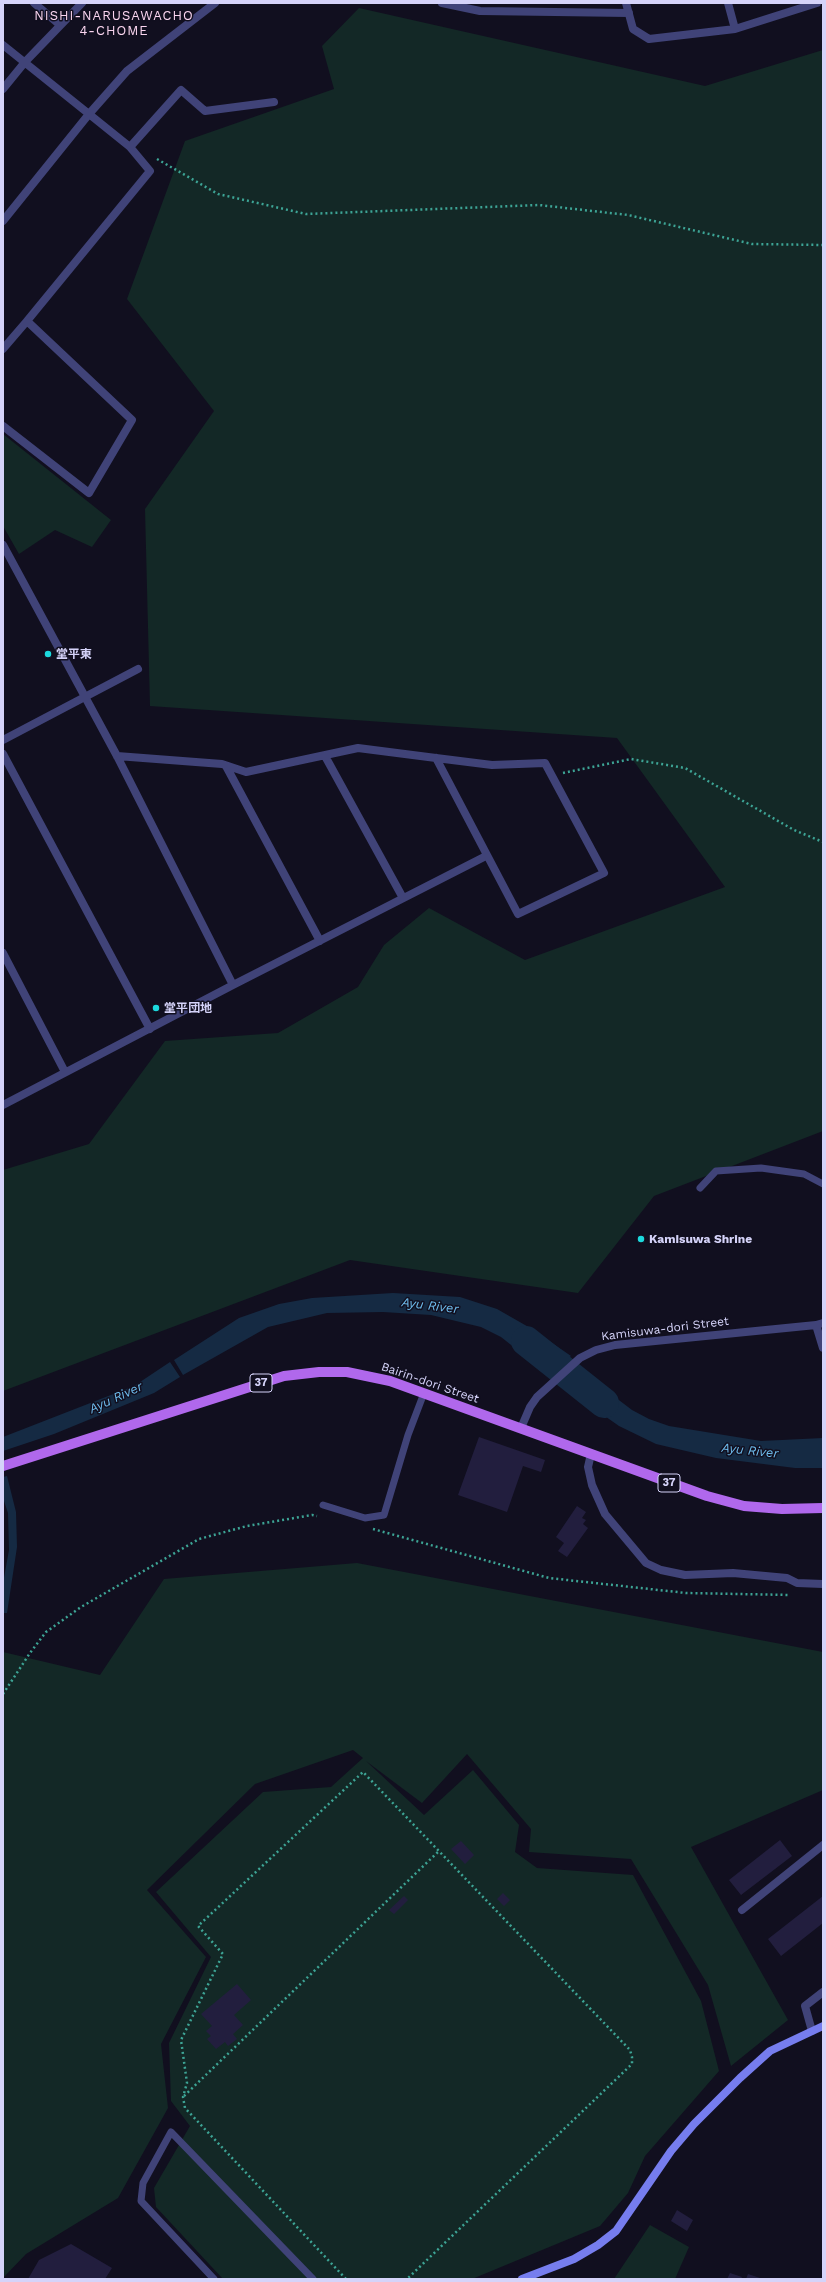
<!DOCTYPE html>
<meta charset="utf-8">
<style>
body{margin:0}
#map{position:relative;width:826px;height:2282px;overflow:hidden;background:#110f1f;font-family:"Work Sans",sans-serif}
canvas{display:block}
.frame{position:absolute;inset:0;border:4px solid #d5d3f9;pointer-events:none}
</style>
<div id="map">
<canvas width="826" height="2282"></canvas>
<div class="frame"></div>
</div>
<script>
const context = document.querySelector('canvas').getContext('2d');
context.lineJoin = 'round';
function fill(path, color) { context.fillStyle = color; context.fill(path, 'evenodd'); }
const poly = rows => new Path2D(rows.map(r => 'M' + r).join(''));
function strokePath(path, color, width, dash) { context.strokeStyle = color; context.lineWidth = width; context.lineCap = dash ? 'butt' : 'round'; context.setLineDash(dash || []); context.stroke(path); }
function write(font, color, halo, rows, align = 'center') {
  context.font = font + ' "Work Sans","Noto Sans JP",sans-serif'; context.lineWidth = 3; context.setLineDash([]); context.textBaseline = 'middle'; context.strokeStyle = halo; context.fillStyle = color; for (const [text, x, y, turn = 0] of rows) {
    context.save(); context.translate(x, y); context.rotate((+turn || 0) * Math.PI / 180); context.textAlign = isNaN(turn) ? turn : align; if (halo) context.strokeText(text, 0, 0); context.fillText(text, 0, 0); context.restore();
  }
}
fill(poly([
 [359,8,705,86,823,50,823,1131,654,1196,578,1293,350,1260,3,1391,3,1170,89,1144,165,1041,278,1033,358,987,384,945,429,908,525,960,725,887,617,738,150,706,145,509,214,411,127,299,185,141,334,89,322,46],
 [3,434,111,520,92,547,55,530,19,554,3,526],
 [357,1563,823,1652,823,1790,691,1847,788,2020,731,2066,708,1985,631,1859,529,1852,531,1829,467,1754,422,1803,366,1761,424,1815,473,1770,519,1825,515,1852,537,1868,633,1875,701,2001,719,2071,645,2156,628,2193,600,2226,472,2279,223,2279,156,2207,154,2188,190,2126,171,2101,169,2043,211,1957,156,1892,263,1792,331,1787,363,1758,353,1750,255,1784,147,1890,206,1957,161,2044,168,2108,118,2198,26,2254,3,2278,3,1652,100,1675,164,1579],
 [650,2225,689,2247,675,2279,614,2279]
]), '#132826');
fill(poly([
 [393,1293,460,1297,497,1309,532,1329,571,1356,549,1375,501,1337,481,1327,431,1315,383,1312,327,1313,268,1327,183,1375,174,1360,239,1318,279,1304,312,1298],
 [170,1362,180,1377,154,1393,54,1434,3,1451,3,1437,134,1386],
 [582,1368,607,1391,632,1410,649,1419,669,1426,761,1441,823,1438,823,1468,795,1468,716,1458,656,1444,619,1426,562,1386],
 [7,1476,16,1512,17,1547,7,1613,3,1613,3,1583,9,1550,8,1513,3,1498,3,1477]
]), '#152a43');
strokePath(poly([
 [526,1341,604,1403]
]), '#152a43', 30);
fill(poly([
 [479,1437,545,1460,541,1472,523,1466,507,1512,458,1495],
 [577,1506,586,1512,582,1518,586,1520,583,1524,588,1528,567,1557,558,1551,564,1543,556,1537],
 [780,1840,792,1856,741,1895,729,1880],
 [461,1841,474,1855,465,1864,451,1849],
 [503,1893,510,1900,504,1906,497,1899],
 [404,1896,408,1900,394,1914,389,1910],
 [823,1896,823,1923,781,1956,768,1939],
 [237,1984,251,2000,234,2015,243,2025,233,2034,237,2039,228,2046,225,2042,216,2049,207,2039,211,2036,206,2031,212,2026,201,2014],
 [677,2210,693,2220,687,2231,671,2221],
 [71,2244,112,2268,105,2279,28,2279,39,2260],
 [730,2273,742,2277,741,2279,727,2279],
 [748,2274,763,2279,746,2279]
]), '#221e3e');
strokePath(poly([
 [157,159,218,194,306,214,539,205,628,215,752,244,823,245],
 [563,773,631,759,685,768,794,830,823,842],
 [373,1529,549,1578,686,1593,790,1595],
 [3,1694,30,1653,46,1632,81,1607,199,1539,247,1526,312,1515,317,1516],
 [184,2096,439,1851],
 [346,2279,185,2108,183,2097,187,2083,181,2040,223,1954,198,1926,363,1772,630,2050,632,2057,632,2064,407,2279]
]), '#3da495', 2.5, [2, 3]);
strokePath(poly([
 [700,1188,716,1171,761,1168,804,1174,823,1184],
 [323,1505,365,1518,384,1515,408,1435,424,1393],
 [214,2279,141,2201,143,2183,171,2132,313,2279]
]), '#404378', 7);
strokePath(poly([
 [34,3,60,25],
 [215,3,127,71,89,114,130,147,181,90,205,111,274,102],
 [442,3,480,11,629,13],
 [626,3,633,29,649,39,735,29],
 [728,3,735,29,817,3],
 [3,45,89,114,3,221],
 [3,89,25,62,82,3],
 [3,349,27,321],
 [3,426,89,493,132,420,27,321,150,171,130,147],
 [3,545,117,756,233,985,3,1105],
 [3,740,138,669],
 [3,754,150,1029],
 [117,756,222,764,246,772,358,748,436,758,492,765,545,763,604,873,518,914,436,758],
 [325,756,403,898],
 [226,766,320,941],
 [3,953,65,1072],
 [233,985,486,856],
 [816,1325,823,1348],
 [521,1428,530,1407,537,1397,580,1358,596,1350,615,1345,816,1325,823,1323],
 [591,1454,588,1467,592,1485,605,1514,646,1563,661,1570,685,1575,733,1573,787,1578,797,1583,823,1584],
 [742,1910,823,1845],
 [812,2031,805,2006,823,1992]
]), '#404378', 8);
strokePath(poly([
 [522,2279,574,2259,598,2245,616,2231,671,2151,694,2124,740,2078,770,2051,823,2026]
]), '#767dee', 8);
strokePath(poly([
 [3,1466,284,1376,319,1372,347,1372,390,1381,707,1496,744,1506,782,1509,823,1508]
]), '#b068ec', 10);
for (const [x, y, r, color] of [
 [48,654,4,"#1cd9dd"],
 [156,1008,4,"#1cd9dd"],
 [641,1239,4,"#1cd9dd"]
]) { const dot = new Path2D(); dot.arc(x, y, r, 0, 2 * Math.PI); context.fillStyle = color; context.fill(dot); strokePath(dot, '#110f1f', 1.5); }
for (const [x, y, w] of [
 [261,1383,22],
 [669,1483,22]
]) { const box = new Path2D(); box.roundRect(x - w / 2, y - 9, w, 18, 3); context.fillStyle = '#110f1f'; context.fill(box); strokePath(box, '#d5d3f9', 1); }
write('bold 11px', '#d5d3f9', null, [
 ["37",261,1383],
 ["37",669,1483]
]);
write('bold 12px', '#d5d3f9', '#110f1f', [
 ["堂平東",56,654],
 ["堂平団地",164,1008],
 ["Kamisuwa Shrine",649,1239]
], 'left');
write('12px', '#d5d3f9', '#110f1f', [
 ["Kamisuwa-dori Street",665,1329,-7],
 ["Bairin-dori Street",430,1383,19]
]);
context.letterSpacing = '1px';
write('13px', '#fad5ef', '#110f1f', [
 ["NISHI-NARUSAWACHO",114,16],
 ["4-CHOME",114,31]
]);
context.letterSpacing = '0px';
write('italic 13px', '#6ebced', '#110f1f', [
 ["Ayu River",430,1306,7],
 ["Ayu River",116,1398,-25],
 ["Ayu River",750,1451,6]
]);
</script>
